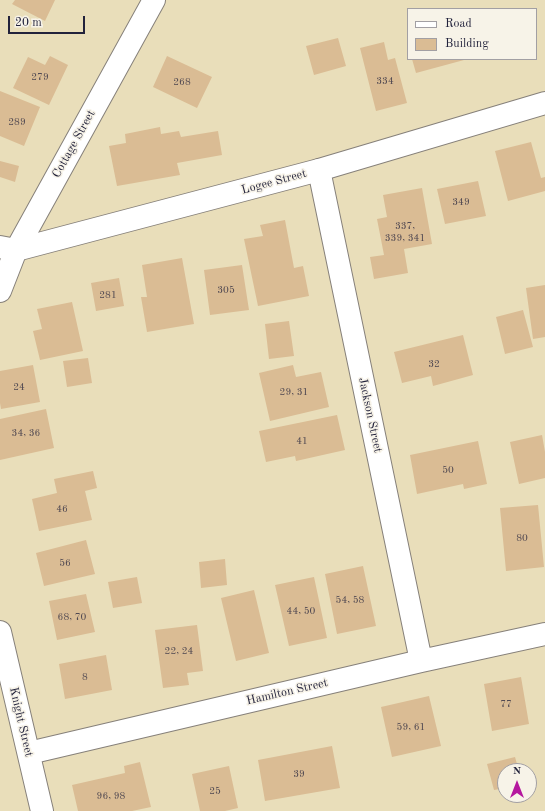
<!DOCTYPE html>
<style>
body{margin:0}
#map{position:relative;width:545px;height:811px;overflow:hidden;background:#e9deba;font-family:"Old Standard TT",serif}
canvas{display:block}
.legend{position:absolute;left:407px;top:8px;width:130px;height:52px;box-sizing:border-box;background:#f7f3e8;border:1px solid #a29fa3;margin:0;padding:5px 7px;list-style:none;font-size:12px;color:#22223b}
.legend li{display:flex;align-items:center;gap:8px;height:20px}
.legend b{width:20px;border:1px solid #a29fa3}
.north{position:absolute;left:497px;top:763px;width:40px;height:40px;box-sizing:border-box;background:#f7f3e8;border:1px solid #a29fa3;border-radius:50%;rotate:0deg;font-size:11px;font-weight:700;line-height:16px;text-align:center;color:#22223b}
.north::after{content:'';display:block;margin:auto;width:14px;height:18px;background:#b5179e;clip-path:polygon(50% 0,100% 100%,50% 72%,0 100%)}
.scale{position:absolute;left:8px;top:16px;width:77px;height:18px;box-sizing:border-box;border:2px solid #22223b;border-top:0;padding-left:5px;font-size:12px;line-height:14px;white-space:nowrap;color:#22223b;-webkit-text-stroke:3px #f7f3e8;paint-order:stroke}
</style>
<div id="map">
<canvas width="545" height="811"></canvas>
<ul class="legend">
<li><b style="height:5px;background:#fff"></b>Road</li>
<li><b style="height:11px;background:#dabc94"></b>Building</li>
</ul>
<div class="north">N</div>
<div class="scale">20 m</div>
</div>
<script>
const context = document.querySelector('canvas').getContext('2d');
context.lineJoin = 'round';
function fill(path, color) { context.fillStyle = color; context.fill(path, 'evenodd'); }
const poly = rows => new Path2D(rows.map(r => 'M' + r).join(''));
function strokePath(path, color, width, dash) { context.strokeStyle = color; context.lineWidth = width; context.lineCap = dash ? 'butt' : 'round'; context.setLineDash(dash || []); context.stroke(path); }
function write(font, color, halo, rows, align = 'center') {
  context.font = font + ' "Old Standard TT",serif'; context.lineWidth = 3; context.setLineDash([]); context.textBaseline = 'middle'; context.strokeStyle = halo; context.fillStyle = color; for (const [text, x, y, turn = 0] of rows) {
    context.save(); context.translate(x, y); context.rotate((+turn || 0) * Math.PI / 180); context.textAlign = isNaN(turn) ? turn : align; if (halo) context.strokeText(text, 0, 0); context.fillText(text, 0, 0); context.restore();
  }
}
fill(poly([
 [15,0,55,0,45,21,12,4],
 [338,38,346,66,314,75,306,46],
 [384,42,388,60,395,58,407,103,376,111,360,48],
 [50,56,68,65,49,105,13,88,28,57,45,65],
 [167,56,212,77,197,108,153,87],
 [412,59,464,59,464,60,416,73],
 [0,91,40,107,24,146,0,136],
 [160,127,161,134,179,131,181,137,218,131,222,155,177,163,180,175,117,186,109,146,126,143,125,134],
 [531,142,541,178,545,177,545,191,508,201,495,151],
 [0,161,19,166,15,182,0,177],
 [478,181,486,216,445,224,437,189],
 [422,188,432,244,404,249,408,273,374,279,370,257,384,255,377,219,387,217,383,195],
 [285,220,294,268,303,266,309,296,258,306,244,239,263,236,260,225],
 [182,258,194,324,147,332,141,297,147,297,142,265],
 [242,265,249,310,210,315,204,270],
 [119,278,124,306,96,311,91,283],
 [545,285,545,337,533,339,526,288],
 [72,302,83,351,40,360,33,331,42,329,37,309],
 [523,310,533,347,505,354,496,317],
 [289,321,294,356,269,359,265,324],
 [463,335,473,375,433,386,431,376,402,383,394,352],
 [88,358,92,383,67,387,63,361],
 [33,365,40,402,1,409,0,403,0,371],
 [293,365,296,377,321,372,329,407,270,421,259,373],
 [46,409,54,448,0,460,0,419],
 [337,415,345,450,296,461,295,456,266,462,259,431],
 [542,435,545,452,545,478,519,484,510,442],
 [478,441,487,484,464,489,463,484,417,494,410,455],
 [93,471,97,488,85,491,92,520,39,531,32,499,57,493,54,479],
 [538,505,544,567,506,571,500,508],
 [86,540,95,574,44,586,36,553],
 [225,559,227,585,201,588,199,562],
 [363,566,376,626,337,634,325,574],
 [137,577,142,603,113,608,108,582],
 [314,577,327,638,289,646,275,585],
 [254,590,269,653,236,661,221,598],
 [86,594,95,632,57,640,49,601],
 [197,625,203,671,187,673,189,685,163,688,155,630],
 [106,655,112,690,65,699,59,664],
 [521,677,529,724,492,731,484,684],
 [429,696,441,746,392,757,381,707],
 [332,746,340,788,265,801,258,760],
 [515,757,519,771,505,771,505,788,494,790,487,764],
 [140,762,151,807,132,811,78,811,72,785,125,773,124,766],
 [229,766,238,808,225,811,200,811,192,774]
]), '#dabc94');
const minor = poly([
 [319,170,421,661],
 [16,250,154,0],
 [29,753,421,661,545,634]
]);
const tertiary = poly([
 [0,247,16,250,319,170,545,103],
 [0,291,16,250],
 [0,632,42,811]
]);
strokePath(minor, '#86807a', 24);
strokePath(tertiary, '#86807a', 24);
strokePath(minor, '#fff', 22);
strokePath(tertiary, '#fff', 22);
write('10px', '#504851', null, [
 ["279",40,77],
 ["334",385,81],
 ["268",182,82],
 ["289",17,122],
 ["349",461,202],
 ["337,",405,226],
 ["339, 341",405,238],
 ["305",226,290],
 ["281",108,295],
 ["32",434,364],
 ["24",19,387],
 ["29, 31",294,392],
 ["34, 36",26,433],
 ["41",302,441],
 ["50",448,470],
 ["46",62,509],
 ["80",522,538],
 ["56",65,563],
 ["54, 58",350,600],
 ["44, 50",301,611],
 ["68, 70",72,617],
 ["22, 24",179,651],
 ["8",85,677],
 ["77",506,704],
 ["59, 61",411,727],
 ["39",299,774],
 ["25",215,791],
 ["96, 98",111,796]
]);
write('12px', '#22223b', '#f7f3e8', [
 ["Cottage Street",74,144,-61],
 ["Logee Street",274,182,-15],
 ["Jackson Street",370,415,78],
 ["Hamilton Street",287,692,-13],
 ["Knight Street",21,722,77]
]);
</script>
